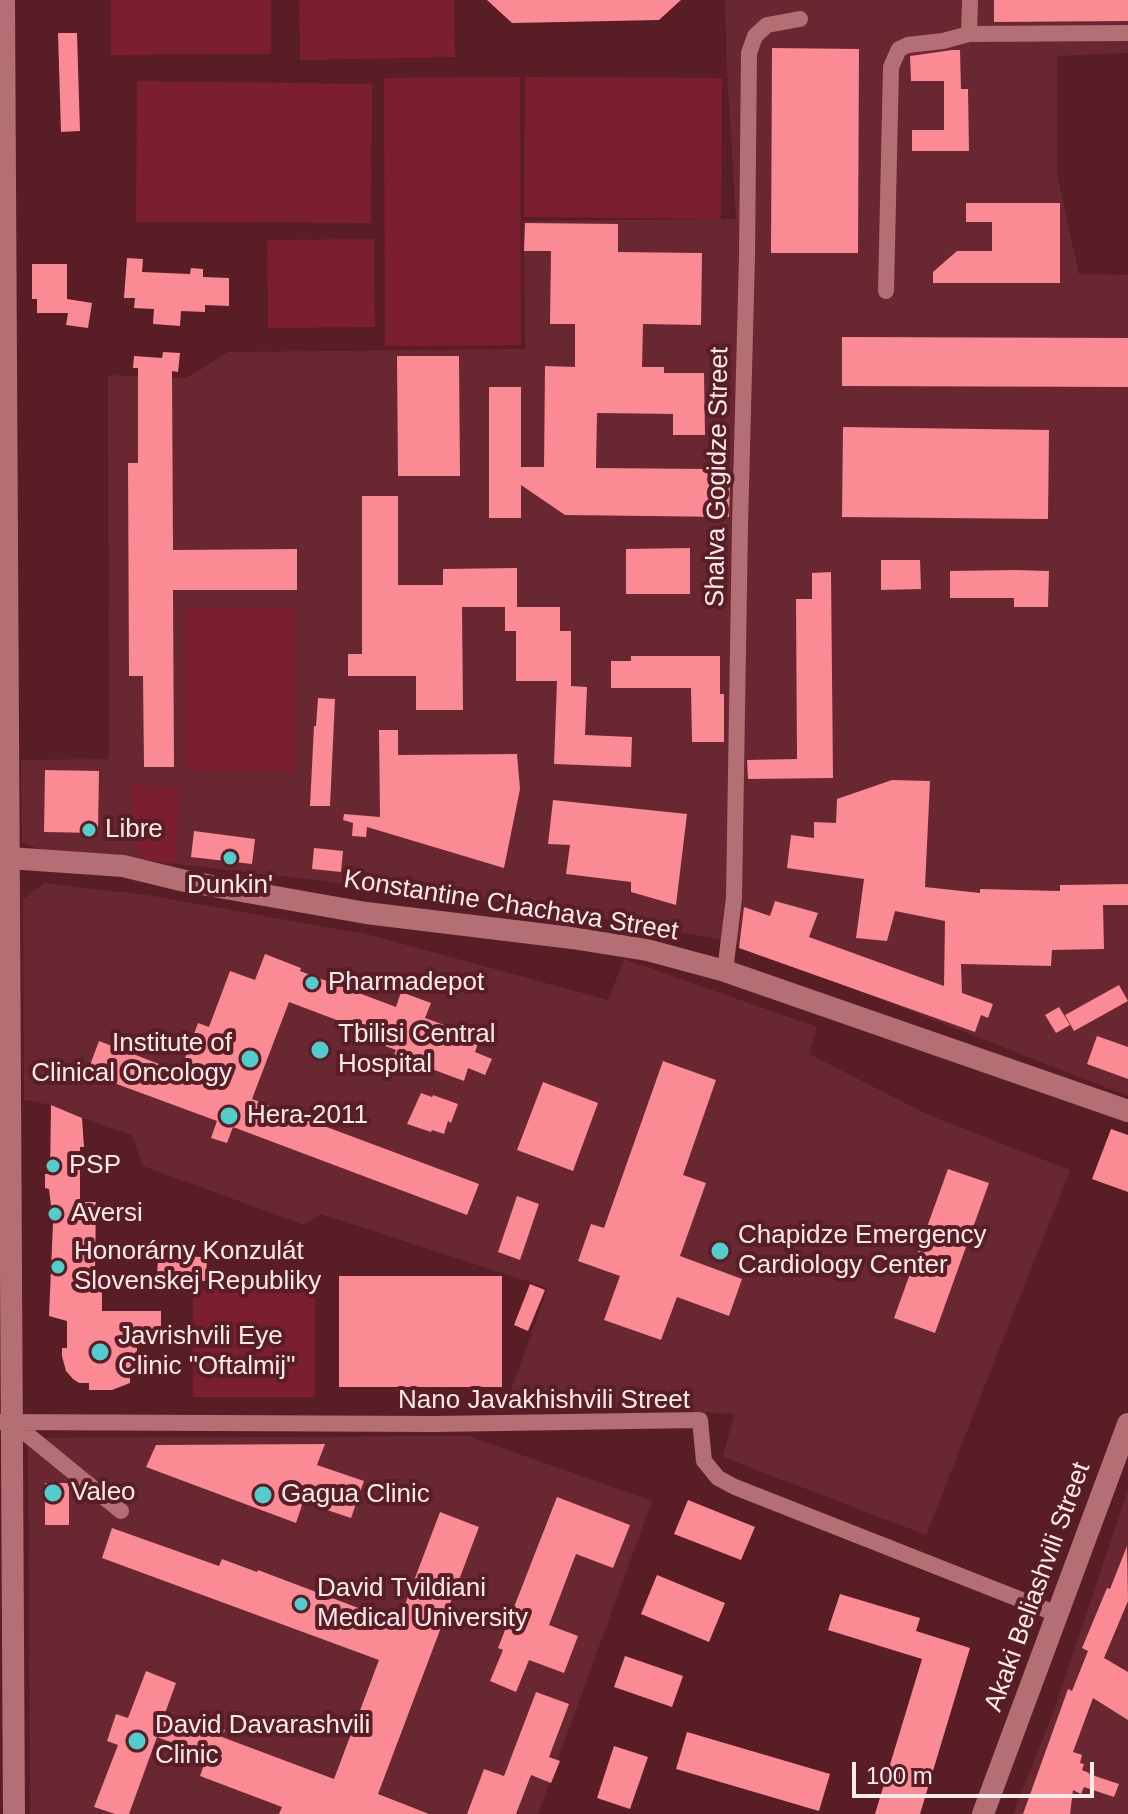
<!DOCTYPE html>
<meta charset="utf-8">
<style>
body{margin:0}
#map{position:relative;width:1128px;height:1814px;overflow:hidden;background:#581d25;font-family:Arial,sans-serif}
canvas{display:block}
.scale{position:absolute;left:852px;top:1762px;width:242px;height:36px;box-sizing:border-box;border:4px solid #faeaea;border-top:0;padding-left:10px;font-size:24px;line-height:28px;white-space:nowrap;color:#faeaea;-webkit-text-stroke:6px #581d25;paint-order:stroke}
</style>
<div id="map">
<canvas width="1128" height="1814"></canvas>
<div class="scale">100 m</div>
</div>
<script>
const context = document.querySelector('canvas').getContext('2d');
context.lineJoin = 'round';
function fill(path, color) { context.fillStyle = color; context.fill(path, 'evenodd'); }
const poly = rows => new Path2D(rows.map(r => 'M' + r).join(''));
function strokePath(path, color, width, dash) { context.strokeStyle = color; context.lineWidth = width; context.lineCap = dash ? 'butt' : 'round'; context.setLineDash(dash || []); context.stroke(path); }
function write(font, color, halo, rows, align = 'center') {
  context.font = font + ' Arial,sans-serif'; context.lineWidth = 8; context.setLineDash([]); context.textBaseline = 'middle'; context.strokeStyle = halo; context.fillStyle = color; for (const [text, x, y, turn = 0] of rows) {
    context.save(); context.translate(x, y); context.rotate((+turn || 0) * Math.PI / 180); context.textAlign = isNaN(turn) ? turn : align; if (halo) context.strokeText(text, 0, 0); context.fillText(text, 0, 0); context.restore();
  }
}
fill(poly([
 [725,0,1128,0,1128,53,1057,56,1057,174,1079,274,1128,275,1128,1096,734,942,532,906,144,860,46,851,22,843,21,760,109,759,108,375,187,378,228,352,525,349,523,221,736,219,727,73],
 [44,883,154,896,370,935,608,1000,624,959,817,1027,809,1054,931,1116,1070,1170,926,1535,723,1457,734,1414,507,1401,548,1288,321,1214,304,1225,143,1166,132,1135,82,1118,51,1105,24,1100,23,899],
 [468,1436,652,1501,538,1814,30,1814,28,1438],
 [1128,1490,1128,1814,1013,1814,1052,1716]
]), '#682731');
fill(poly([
 [111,0,271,0,271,54,111,55],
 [299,0,454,0,455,57,300,60],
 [520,77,521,345,385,346,384,78],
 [525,77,722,78,721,219,524,217],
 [137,81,372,84,371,223,136,222],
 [374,239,375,327,268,328,267,240],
 [186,609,295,609,294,772,186,771],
 [131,783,179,789,176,864,144,860,133,840],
 [315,1288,315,1397,193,1397,193,1289]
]), '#7b1f30');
fill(poly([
 [487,0,681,0,659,20,512,23],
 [994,0,1128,0,1128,21,994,22],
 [58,33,77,33,80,131,61,132],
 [772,48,859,49,858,253,771,253],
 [952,50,960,50,961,89,968,89,969,151,912,151,912,130,944,130,944,81,911,81,910,56],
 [966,203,1060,203,1060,283,933,283,933,272,957,251,992,251,992,222,966,222],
 [525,223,618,224,618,252,702,253,701,325,643,324,642,367,664,367,664,373,704,373,705,435,673,435,673,414,597,413,596,468,708,469,708,475,730,476,729,517,565,515,521,485,521,518,489,518,489,387,521,387,521,467,544,467,545,366,575,367,575,324,550,324,551,251,524,251],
 [127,258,143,259,142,272,190,274,191,268,203,269,203,277,229,278,229,306,205,305,205,312,181,311,180,326,153,324,154,309,134,308,135,298,124,298],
 [32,264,67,264,67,299,92,303,88,328,66,325,68,313,37,313,37,299,32,299],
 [842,337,1128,338,1128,387,842,386],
 [163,352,180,353,178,372,172,371,173,550,297,549,297,590,173,590,174,767,144,767,143,676,129,676,128,463,138,463,138,368,133,368,134,356,162,358],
 [397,356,459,356,460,476,398,476],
 [843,427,1049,430,1048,519,842,517],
 [362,496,398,496,398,585,443,585,443,569,517,568,517,607,462,607,463,710,416,710,416,676,348,676,348,654,362,654],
 [690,548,690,594,626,594,626,549],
 [881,560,920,560,921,589,881,590],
 [1015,570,1049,571,1048,607,1014,607,1014,598,950,598,950,571],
 [831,572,833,778,748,779,747,760,797,759,796,599,812,599,812,573],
 [505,607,560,607,560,631,571,631,571,686,587,687,585,735,632,737,631,767,554,764,557,681,516,681,516,631,505,631],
 [631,656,720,656,720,694,724,694,724,742,692,742,691,688,611,688,611,661,631,661],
 [318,698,335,699,330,806,310,806,314,726,316,726],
 [379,730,398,730,398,755,517,754,520,789,504,868,367,827,366,837,352,836,353,823,343,820,344,814,380,817],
 [45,770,99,771,98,833,44,832],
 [892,780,930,781,925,887,980,893,980,889,1060,891,1060,885,1128,884,1128,905,1103,905,1104,949,1052,950,1051,966,961,964,962,993,993,1004,988,1018,981,1015,975,1032,739,948,744,907,770,916,775,901,818,913,809,937,944,986,945,921,895,911,887,941,856,938,864,879,787,868,791,835,814,838,814,822,836,823,837,799],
 [553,800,687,814,676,905,631,892,631,882,566,874,570,845,548,844],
 [194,831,255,839,252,864,191,857],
 [314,848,343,851,341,872,312,869],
 [265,954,301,968,300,971,396,1007,401,992,431,1003,425,1018,480,1038,475,1052,492,1059,485,1075,468,1068,464,1081,394,1055,396,1050,369,1040,371,1033,289,1002,252,1099,479,1184,467,1215,233,1127,227,1143,211,1138,217,1121,87,1073,99,1041,180,1072,198,1023,209,1027,230,971,255,980],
 [1119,985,1128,1001,1074,1031,1065,1015],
 [1059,1007,1070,1025,1056,1033,1045,1015],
 [1097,1036,1128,1047,1128,1079,1087,1064],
 [663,1061,716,1080,683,1175,706,1183,680,1256,742,1279,729,1316,677,1297,661,1340,604,1320,620,1276,578,1261,591,1224,604,1228],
 [543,1082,598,1103,573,1171,517,1150],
 [421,1093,432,1097,433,1095,458,1104,451,1123,448,1121,444,1134,432,1130,431,1132,407,1124],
 [51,1105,82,1118,84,1147,80,1147,80,1202,96,1202,95,1273,102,1279,102,1311,161,1311,161,1334,137,1334,137,1376,130,1376,130,1383,112,1390,89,1390,89,1383,79,1383,73,1379,66,1371,62,1356,62,1348,67,1348,67,1321,49,1316,53,1223,49,1189,45,1188,45,1174,50,1174],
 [1111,1129,1128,1135,1128,1192,1092,1179],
 [948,1169,989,1183,935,1333,894,1318],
 [517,1196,539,1204,520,1260,498,1252],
 [158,1256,207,1257,206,1281,157,1279],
 [339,1276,502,1276,502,1387,339,1387],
 [530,1284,545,1290,528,1331,514,1325],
 [325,1444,317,1465,364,1481,351,1518,303,1502,296,1523,146,1467,156,1445],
 [45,1483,69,1483,69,1525,45,1525],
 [557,1497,630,1525,613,1568,576,1554,549,1625,578,1636,564,1673,529,1660,516,1692,490,1681,503,1650,498,1648],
 [688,1500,755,1527,741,1560,674,1534],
 [440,1512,479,1527,378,1794,429,1814,279,1814,282,1807,200,1776,207,1756,157,1737,129,1814,115,1814,94,1807,118,1745,107,1741,116,1714,128,1718,146,1671,176,1683,164,1716,196,1729,199,1721,225,1730,222,1737,334,1779,379,1660,102,1558,112,1528,219,1566,222,1559,257,1572,258,1570,398,1623],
 [1127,1546,1128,1601,1104,1658,1128,1672,1128,1720,1093,1698,1073,1752,1082,1755,1080,1763,1084,1764,1082,1770,1089,1773,1089,1774,1119,1784,1114,1797,1084,1787,1081,1794,1073,1790,1070,1814,1023,1814,1068,1689,1072,1691,1088,1651,1082,1648,1107,1588,1110,1589],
 [657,1575,725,1603,709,1642,641,1614],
 [840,1594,920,1618,916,1631,970,1648,920,1814,875,1814,922,1659,828,1630],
 [625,1656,683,1676,672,1707,614,1687],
 [536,1692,569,1704,549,1757,560,1761,551,1783,531,1775,516,1814,467,1814,484,1769,504,1776],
 [687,1732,830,1774,819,1811,676,1769],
 [614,1746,648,1757,630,1809,597,1798]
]), '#fa8a94');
strokePath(poly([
 [969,34,970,0],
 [886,291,891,67,899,49,908,45,943,41,969,34,1128,33],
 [725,971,734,898,740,525,747,256,749,53,755,36,767,25,800,19],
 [0,1422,434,1424,700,1420,704,1461,718,1478,735,1487,1057,1614],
 [12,1422,121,1511]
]), '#b36f74', 16);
strokePath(poly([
 [4,0,14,1814],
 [9,858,123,866,185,881,366,913,572,938,647,950,725,971,1128,1111],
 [983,1814,1128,1424]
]), '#b36f74', 22);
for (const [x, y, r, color] of [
 [89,830,8,"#52cdcd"],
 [230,858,8,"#52cdcd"],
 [312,983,8,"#52cdcd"],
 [320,1050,10,"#52cdcd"],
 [250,1059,10,"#52cdcd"],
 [229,1116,10,"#52cdcd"],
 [53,1166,8,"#52cdcd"],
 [55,1214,8,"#52cdcd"],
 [720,1251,10,"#52cdcd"],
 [58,1267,8,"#52cdcd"],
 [100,1352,10,"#52cdcd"],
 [53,1493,10,"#52cdcd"],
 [263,1495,10,"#52cdcd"],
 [301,1604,8,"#52cdcd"],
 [137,1741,10,"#52cdcd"]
]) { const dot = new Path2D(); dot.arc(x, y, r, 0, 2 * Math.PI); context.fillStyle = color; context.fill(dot); strokePath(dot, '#581d25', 3); }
write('26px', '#faeaea', '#581d25', [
 ["Shalva Gogidze Street",718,477,-89],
 ["Konstantine Chachava Street",511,906,9],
 ["Nano Javakhishvili Street",544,1401],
 ["Akaki Beliashvili Street",1038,1587,-70]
]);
write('26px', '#faeaea', '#581d25', [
 ["Libre",105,830],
 ["Dunkin'",230,886,"center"],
 ["Pharmadepot",328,983],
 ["Tbilisi Central",338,1035],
 ["Hospital",338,1065],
 ["Institute of",232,1044,"right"],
 ["Clinical Oncology",232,1074,"right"],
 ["Hera-2011",247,1116],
 ["PSP",69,1166],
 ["Aversi",71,1214],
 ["Chapidze Emergency",738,1236],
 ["Cardiology Center",738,1266],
 ["Honorárny Konzulát",74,1252],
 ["Slovenskej Republiky",74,1282],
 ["Javrishvili Eye",118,1337],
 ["Clinic \"Oftalmij\"",118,1367],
 ["Valeo",71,1493],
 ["Gagua Clinic",281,1495],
 ["David Tvildiani",317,1589],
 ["Medical University",317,1619],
 ["David Davarashvili",155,1726],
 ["Clinic",155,1756]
], 'left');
</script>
